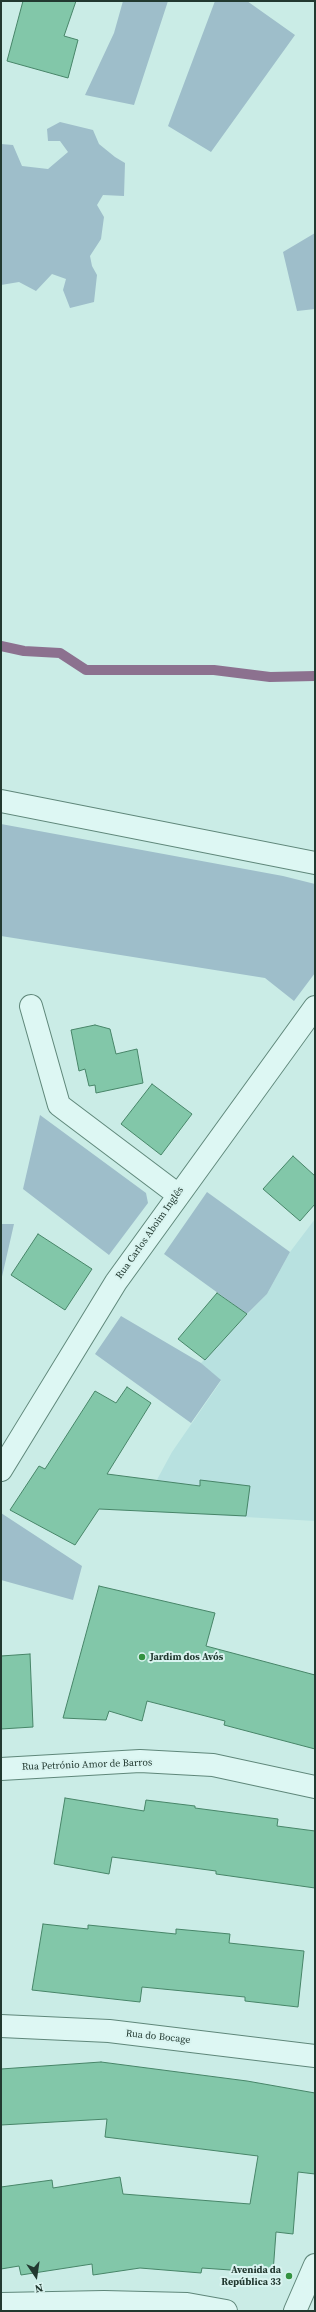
<!DOCTYPE html>
<meta charset="utf-8">
<style>
body{margin:0}
#map{position:relative;width:316px;height:2312px;overflow:hidden;background:#caece6;font-family:"Source Serif 4",serif}
canvas{display:block}
.frame{position:absolute;inset:0;border:2px solid #223930;pointer-events:none}
.north{position:absolute;left:16px;top:2256px;width:40px;height:40px;-webkit-text-stroke:3px #d9f4f0;paint-order:stroke;rotate:167deg;font-size:11px;font-weight:700;line-height:16px;text-align:center;color:#223930}
.north::after{content:'';display:block;margin:auto;width:14px;height:18px;background:#223930;clip-path:polygon(50% 0,100% 100%,50% 72%,0 100%)}
</style>
<div id="map">
<canvas width="316" height="2312"></canvas>
<div class="frame"></div>
<div class="north">N</div>
</div>
<script>
const context = document.querySelector('canvas').getContext('2d');
context.lineJoin = 'round';
function fill(path, color) { context.fillStyle = color; context.fill(path, 'evenodd'); }
const poly = rows => new Path2D(rows.map(r => 'M' + r).join(''));
function strokePath(path, color, width, dash) { context.strokeStyle = color; context.lineWidth = width; context.lineCap = dash ? 'butt' : 'round'; context.setLineDash(dash || []); context.stroke(path); }
function write(font, color, halo, rows, align = 'center') {
  context.font = font + ' "Source Serif 4",serif'; context.lineWidth = 4; context.setLineDash([]); context.textBaseline = 'middle'; context.strokeStyle = halo; context.fillStyle = color; for (const [text, x, y, turn = 0] of rows) {
    context.save(); context.translate(x, y); context.rotate((+turn || 0) * Math.PI / 180); context.textAlign = isNaN(turn) ? turn : align; if (halo) context.strokeText(text, 0, 0); context.fillText(text, 0, 0); context.restore();
  }
}
fill(poly([
 [315,1219,315,1521,140,1511,172,1452,221,1381,201,1363,267,1294,290,1252]
]), '#b8e1e0');
fill(poly([
 [123,1,168,1,134,105,85,95,114,33],
 [215,1,247,1,295,35,211,152,168,126],
 [60,122,93,130,99,144,115,157,125,163,124,196,103,195,97,205,104,217,101,239,90,256,92,266,97,275,94,302,70,308,63,290,66,279,52,274,36,291,19,282,1,285,1,144,13,145,22,166,48,169,68,152,60,141,48,141,47,129],
 [315,233,315,309,297,311,283,252],
 [1,824,283,876,315,884,315,973,294,1001,265,978,1,936],
 [40,1115,146,1193,148,1203,109,1255,23,1189],
 [207,1192,290,1252,267,1294,247,1314,164,1254],
 [1,1224,14,1224,1,1281],
 [121,1316,201,1363,221,1380,191,1423,95,1354],
 [1,1513,82,1566,73,1600,1,1580]
]), '#9ebeca');
strokePath(poly([
 [1,646,24,651,60,653,86,670,214,670,270,677,315,676]
]), '#8c718f', 10);
const building = poly([
 [23,1,76,1,64,36,78,40,68,78,7,61,23,1],
 [95,1025,110,1029,116,1054,137,1049,143,1083,96,1093,95,1085,89,1086,85,1069,79,1071,71,1030,95,1025],
 [152,1084,192,1114,161,1155,121,1124,152,1084],
 [293,1156,315,1176,315,1204,300,1221,263,1189,293,1156],
 [38,1234,92,1269,65,1310,11,1275,38,1234],
 [217,1293,247,1314,205,1360,178,1339,217,1293],
 [127,1387,151,1403,107,1474,200,1486,200,1480,250,1486,246,1516,99,1509,75,1545,10,1510,39,1466,45,1469,95,1391,116,1403,127,1387],
 [99,1586,215,1613,206,1646,315,1675,315,1749,224,1725,225,1721,147,1701,142,1721,109,1711,106,1720,63,1718,99,1586],
 [30,1654,33,1727,1,1729,1,1656,30,1654],
 [65,1798,144,1811,146,1800,195,1806,195,1808,278,1819,277,1826,315,1831,315,1888,216,1874,216,1871,112,1857,109,1874,54,1864,65,1798],
 [43,1924,88,1929,88,1925,176,1934,176,1929,230,1934,229,1943,304,1951,298,2007,245,2001,245,1997,142,1987,140,2002,32,1990,43,1924],
 [101,2062,247,2081,315,2093,315,2174,298,2172,293,2234,276,2232,273,2273,202,2268,201,2273,140,2268,93,2275,92,2264,21,2275,19,2266,1,2269,1,2187,52,2180,53,2188,120,2177,123,2194,250,2204,258,2156,105,2137,107,2119,1,2125,1,2069,101,2062]
]);
fill(building, '#82c7a9');
strokePath(building, '#478568', 1);
const minor = poly([
 [1,801,315,863],
 [31,1006,59,1105,177,1194],
 [1,1470,116,1282,315,1007],
 [1,2026,109,2031,315,2056],
 [1,2304,104,2302,187,2304,226,2311]
]);
const tertiary = poly([
 [1,1769,140,1761,213,1765,315,1787],
 [295,2311,315,2265]
]);
strokePath(minor, '#5f877a', 24);
strokePath(tertiary, '#5f877a', 24);
strokePath(minor, '#ddf7f3', 22);
strokePath(tertiary, '#ddf7f3', 22);
for (const [x, y, r, color] of [
 [142,1657,4,"#339240"],
 [289,2276,4,"#339240"]
]) { const dot = new Path2D(); dot.arc(x, y, r, 0, 2 * Math.PI); context.fillStyle = color; context.fill(dot); strokePath(dot, '#d9f4f0', 1.5); }
write('10px', '#223930', '#d9f4f0', [
 ["Rua Carlos Aboim Inglês",150,1233,-55],
 ["Rua Petrónio Amor de Barros",87,1765,-2],
 ["Rua do Bocage",158,2037,6]
]);
write('bold 10px', '#223930', '#d9f4f0', [
 ["Jardim dos Avós",150,1657],
 ["Avenida da",281,2270,"right"],
 ["República 33",281,2282,"right"]
], 'left');
</script>
